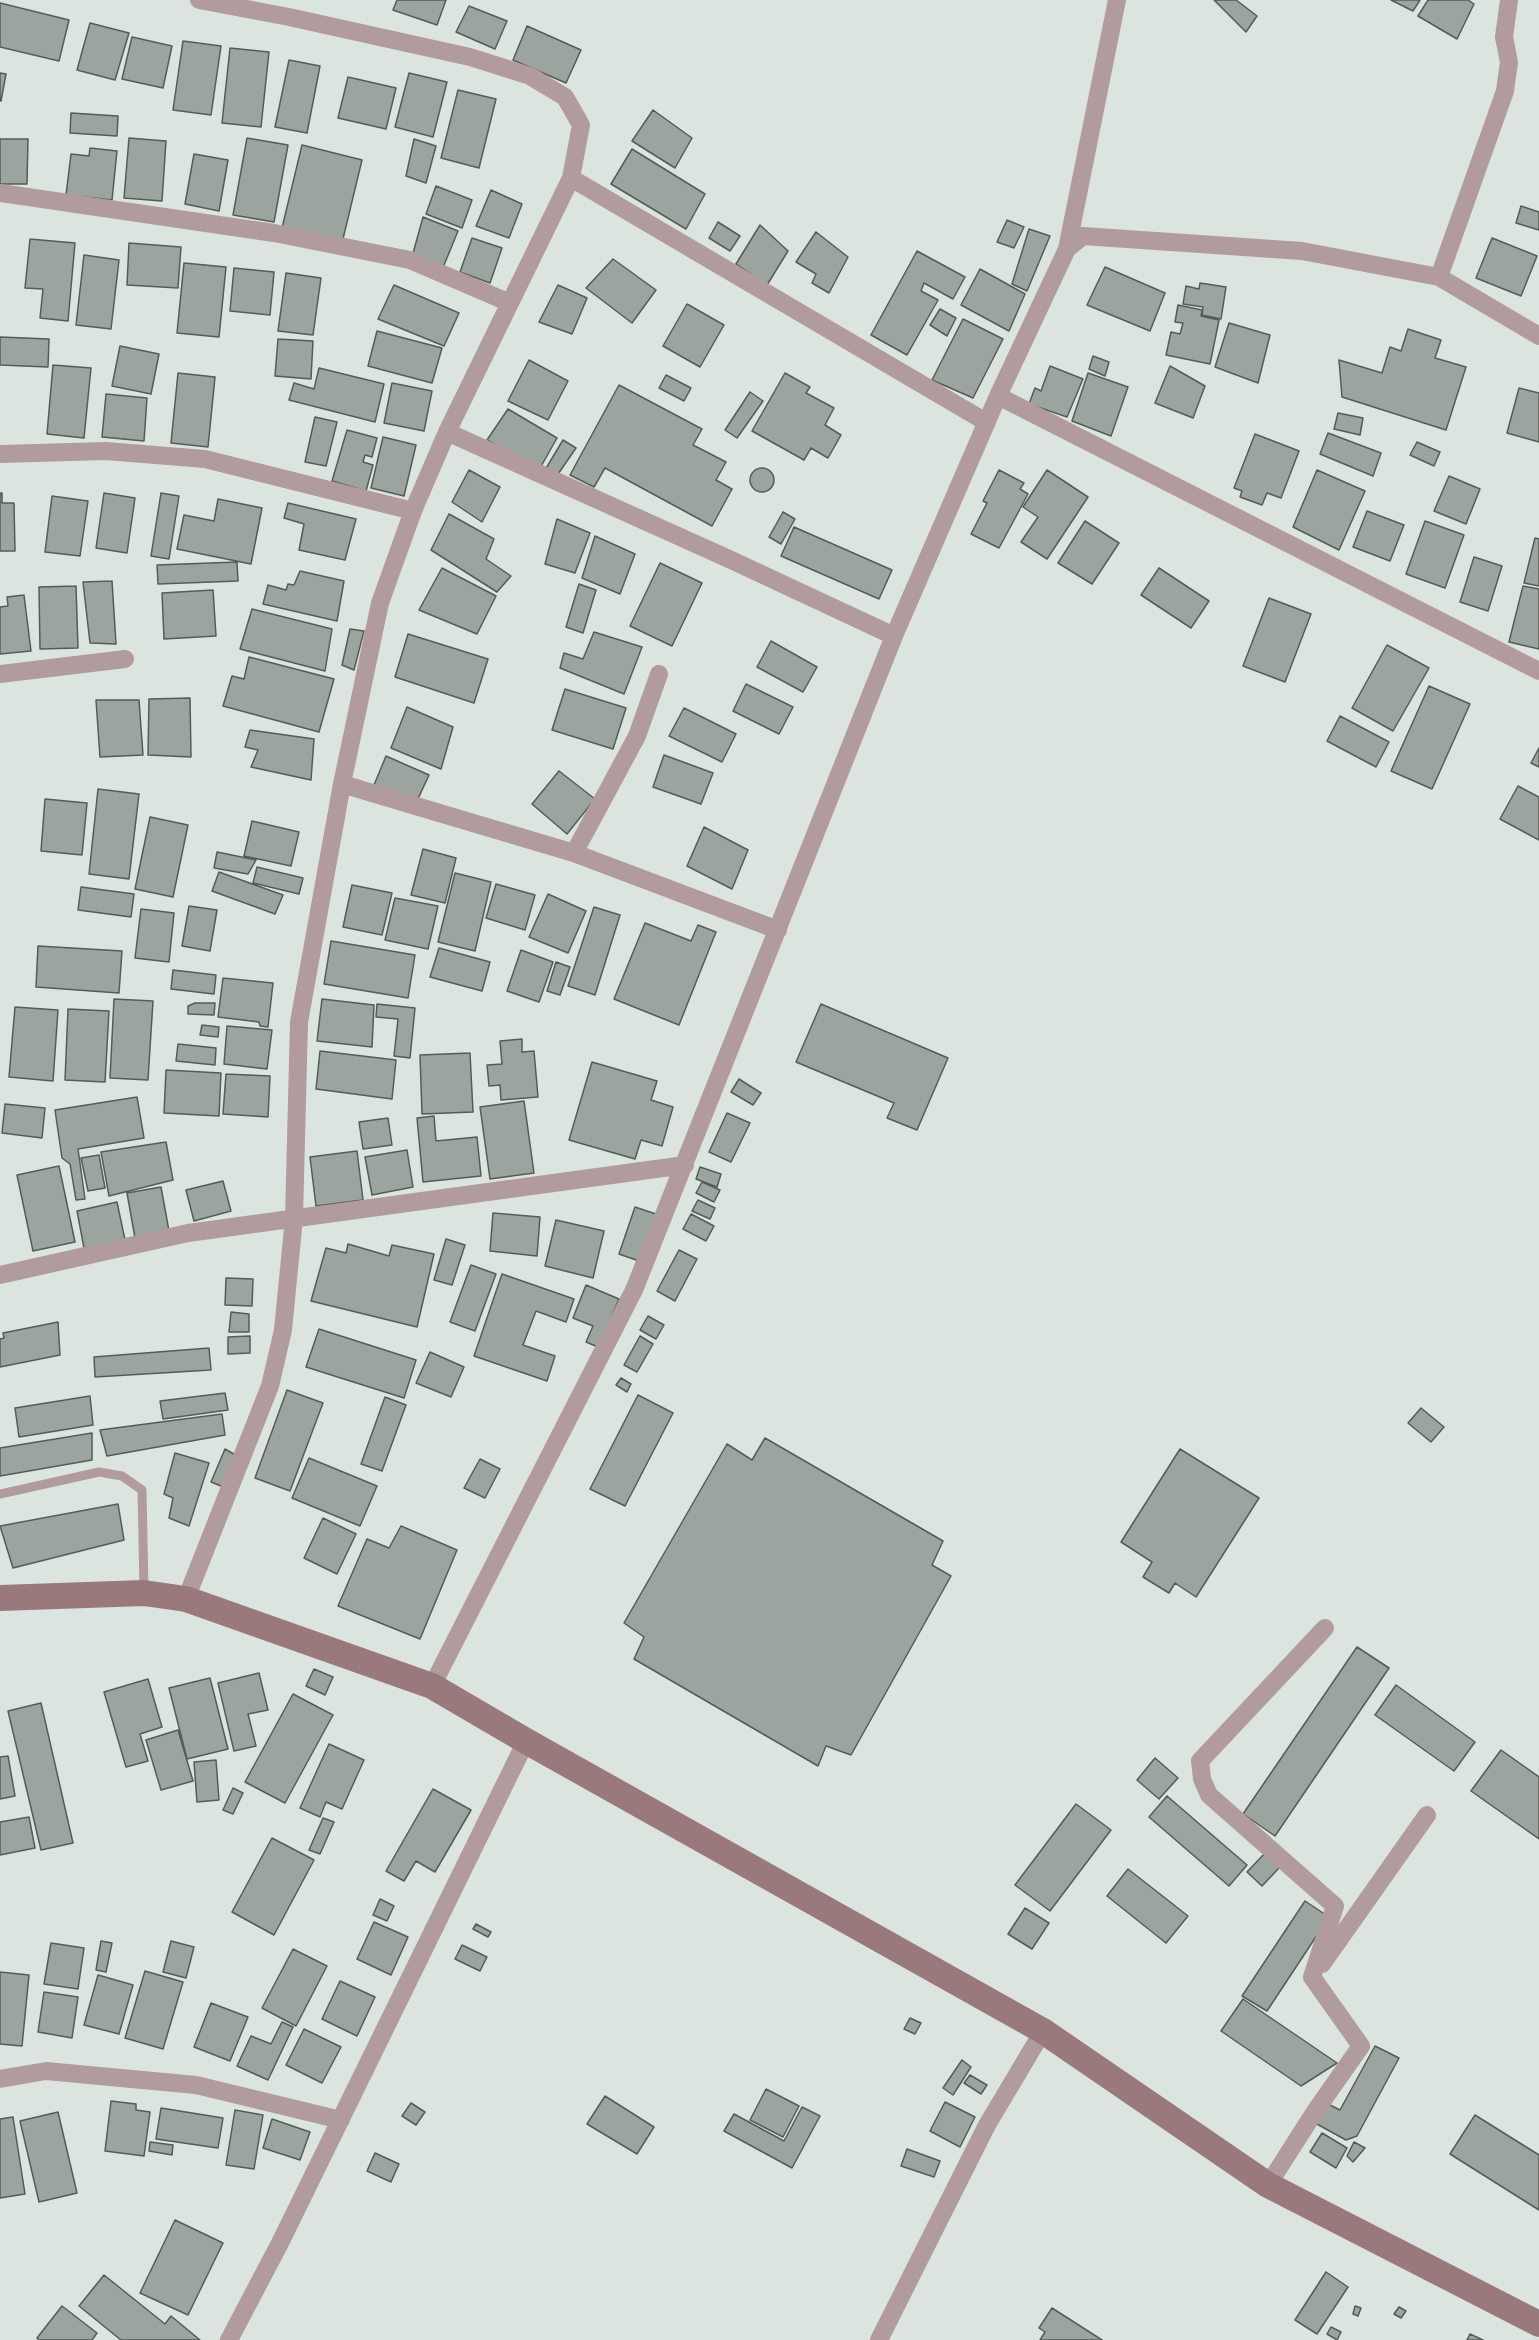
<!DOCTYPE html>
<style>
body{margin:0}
canvas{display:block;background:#dce4df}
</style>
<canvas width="1539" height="2340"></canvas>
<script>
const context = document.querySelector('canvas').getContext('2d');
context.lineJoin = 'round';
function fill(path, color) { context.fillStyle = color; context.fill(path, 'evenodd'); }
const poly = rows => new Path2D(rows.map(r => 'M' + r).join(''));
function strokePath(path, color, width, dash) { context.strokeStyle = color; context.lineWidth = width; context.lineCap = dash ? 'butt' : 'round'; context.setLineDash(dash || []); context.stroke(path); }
const building = poly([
 [397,0,446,0,437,25,393,10,397,0],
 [1214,0,1236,0,1257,16,1246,32,1214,0],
 [1391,0,1420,0,1413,11,1391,0],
 [1428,0,1468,0,1474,4,1457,39,1418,16,1428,0],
 [0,3,69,20,59,61,0,47,0,3],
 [469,6,507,21,495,49,456,32,469,6],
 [90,23,129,33,115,80,77,70,90,23],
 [527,26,581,50,566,83,513,60,527,26],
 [132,37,172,46,163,88,122,79,132,37],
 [183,41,221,46,211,115,173,110,183,41],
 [230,48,269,52,261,127,222,123,230,48],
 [289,60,320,66,307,133,275,127,289,60],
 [0,73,6,74,1,101,0,101,0,73],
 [409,73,447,82,433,137,395,127,409,73],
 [348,77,396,88,386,129,338,118,348,77],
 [458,90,496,99,479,168,441,158,458,90],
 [653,110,692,138,675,168,632,141,653,110],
 [71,113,118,116,117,136,70,133,71,113],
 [129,138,166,141,162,201,124,198,129,138],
 [247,138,288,145,274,222,233,215,247,138],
 [0,139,28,139,27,184,0,184,0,139],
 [414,139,436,146,426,183,406,176,414,139],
 [302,145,362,160,342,243,282,228,302,145],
 [90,148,117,151,112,200,66,195,71,154,89,156,90,148],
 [632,149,705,194,686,229,611,184,632,149],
 [194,154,228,160,219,211,185,204,194,154],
 [436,186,472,200,462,228,426,214,436,186],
 [491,190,522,204,509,238,476,226,491,190],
 [1521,206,1539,212,1539,230,1516,223,1521,206],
 [423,217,458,231,442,270,412,257,423,217],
 [1007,220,1024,227,1014,248,997,242,1007,220],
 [718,222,740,236,730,251,709,238,718,222],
 [760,225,788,251,767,285,736,264,760,225],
 [1029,229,1050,236,1027,291,1012,284,1029,229],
 [816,232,848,257,829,293,812,283,816,274,796,262,816,232],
 [472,238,502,248,490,283,460,272,472,238],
 [1492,238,1537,256,1521,296,1476,278,1492,238],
 [30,239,75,243,68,321,40,318,43,289,25,288,30,239],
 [129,243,181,247,178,288,127,285,129,243],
 [917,251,965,277,953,299,924,283,921,291,938,300,907,355,871,335,917,251],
 [84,255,119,260,111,329,76,325,84,255],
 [613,259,656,290,632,323,586,288,613,259],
 [184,263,226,267,219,337,177,333,184,263],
 [1105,267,1165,293,1150,331,1087,305,1105,267],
 [234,268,274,272,270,315,230,311,234,268],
 [980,269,1025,294,1009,331,961,305,980,269],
 [286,273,321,278,313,335,278,331,286,273],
 [1200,283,1226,287,1221,319,1202,315,1203,307,1183,304,1186,286,1199,289,1200,283],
 [394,285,459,313,444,346,378,319,394,285],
 [558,285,587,298,572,334,539,322,558,285],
 [687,304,724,325,700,367,663,346,687,304],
 [1178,305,1202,310,1201,316,1219,320,1210,364,1166,355,1171,332,1180,334,1183,323,1175,322,1178,305],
 [940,309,956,318,947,336,930,325,940,309],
 [963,319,1003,339,973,398,932,380,963,319],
 [1229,323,1270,335,1258,383,1215,367,1229,323],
 [1408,329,1441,340,1435,358,1466,367,1446,430,1342,397,1339,360,1382,373,1390,347,1401,351,1408,329],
 [377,331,442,348,432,383,368,366,377,331],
 [0,337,49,339,48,367,0,365,0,337],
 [278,339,313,341,311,379,275,376,278,339],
 [120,346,159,354,151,394,112,386,120,346],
 [1093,356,1109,362,1105,376,1089,369,1093,356],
 [529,360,568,381,548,420,508,401,529,360],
 [53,365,91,368,84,438,47,434,53,365],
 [1050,366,1083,379,1067,417,1029,404,1035,388,1041,391,1050,366],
 [1170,366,1205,386,1193,418,1155,403,1170,366],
 [319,368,384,384,375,422,289,400,294,383,314,389,319,368],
 [178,373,215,377,208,447,171,443,178,373],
 [785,373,810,387,806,393,834,408,825,425,841,435,828,458,811,448,804,460,752,431,785,373],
 [1088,373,1128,387,1111,436,1072,421,1088,373],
 [666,375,691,388,684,401,659,388,666,375],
 [392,383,432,391,424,431,384,423,392,383],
 [619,385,702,429,693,445,726,462,716,480,732,489,712,526,605,468,594,487,570,475,619,385],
 [1519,388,1539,393,1539,442,1507,433,1519,388],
 [750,392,763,401,737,438,725,430,750,392],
 [106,394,147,398,144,441,102,437,106,394],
 [508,409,557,438,539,470,487,440,508,409],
 [1338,413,1363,418,1360,435,1334,429,1338,413],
 [315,417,337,422,326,466,305,462,315,417],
 [347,430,377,438,372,457,365,455,363,462,373,465,366,491,332,481,347,430],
 [1328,433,1381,453,1373,476,1320,454,1328,433],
 [1255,434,1299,451,1281,498,1267,493,1262,505,1240,497,1242,491,1234,488,1255,434],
 [383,437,416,445,404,496,371,488,383,437],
 [563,440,576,448,556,477,545,470,563,440],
 [1417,442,1440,452,1434,466,1410,455,1417,442],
 '750 480a12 12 0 1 1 24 0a12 12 0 1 1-24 0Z',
 [469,470,500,487,482,522,452,502,469,470],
 [999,470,1024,483,1020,489,1028,494,999,548,971,534,987,503,983,501,999,470],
 [1047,470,1088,497,1047,559,1021,542,1038,517,1023,507,1047,470],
 [1317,470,1365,491,1339,550,1293,527,1317,470],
 [1449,476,1480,489,1466,524,1434,511,1449,476],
 [0,493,2,493,2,503,14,503,15,551,0,551,0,493],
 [104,493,135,498,127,553,96,548,104,493],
 [161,493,179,496,169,559,151,556,161,493],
 [52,496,88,501,80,556,45,552,52,496],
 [218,499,262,508,251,564,177,549,184,515,214,521,218,499],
 [288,503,356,519,345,560,299,550,304,524,284,518,288,503],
 [1367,511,1404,525,1390,561,1353,547,1367,511],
 [783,512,795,519,781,544,769,537,783,512],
 [449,514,494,539,486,559,511,576,497,592,431,550,449,514],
 [557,519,590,533,575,573,545,564,557,519],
 [1085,521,1119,543,1092,584,1058,563,1085,521],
 [1425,521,1464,535,1445,588,1406,574,1425,521],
 [794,527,892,570,879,599,781,556,794,527],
 [595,536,635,554,620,594,582,578,595,536],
 [1535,538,1539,539,1539,586,1524,583,1535,538],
 [1474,557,1502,566,1488,611,1460,602,1474,557],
 [237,562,238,581,158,584,157,565,237,562],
 [660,563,702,583,672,646,630,626,660,563],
 [442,568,496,596,477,634,419,610,442,568],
 [1159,568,1209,601,1191,628,1141,595,1159,568],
 [300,571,344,581,337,621,263,604,268,585,286,590,288,584,294,585,300,571],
 [112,581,116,644,90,643,83,582,112,581],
 [579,584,596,590,583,633,566,627,579,584],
 [76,586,78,648,40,649,39,587,76,586],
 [1523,586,1539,589,1539,649,1509,642,1523,586],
 [213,590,216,636,164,639,162,593,213,590],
 [24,595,31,651,0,654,0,607,8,606,7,597,24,595],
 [1269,598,1311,614,1285,682,1243,666,1269,598],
 [252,609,332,629,325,671,240,649,252,609],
 [350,629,364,631,354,670,342,665,350,629],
 [594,632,642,647,624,694,560,668,564,653,583,659,594,632],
 [408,634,488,659,474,703,395,677,408,634],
 [771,641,817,667,803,692,757,667,771,641],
 [1387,645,1429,668,1393,731,1352,708,1387,645],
 [249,657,334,679,319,732,223,706,232,676,244,679,249,657],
 [746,684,793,707,779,734,733,711,746,684],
 [1429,686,1470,704,1432,789,1391,771,1429,686],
 [565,689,626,708,613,749,552,730,565,689],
 [190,698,191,757,148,755,149,699,190,698],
 [96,700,139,700,143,755,100,757,96,700],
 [407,707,453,727,441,769,391,748,407,707],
 [684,708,736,734,722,762,669,736,684,708],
 [1340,716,1389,742,1376,767,1327,741,1340,716],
 [250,730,314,739,311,780,251,767,258,750,245,747,250,730],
 [1539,748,1539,767,1531,763,1539,748],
 [664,755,713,773,701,804,653,787,664,755],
 [386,756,429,775,417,801,374,785,386,756],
 [559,771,595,799,567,834,532,804,559,771],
 [1518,786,1539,797,1539,840,1500,819,1518,786],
 [98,789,139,794,129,879,89,874,98,789],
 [45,799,87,803,82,855,41,851,45,799],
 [150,817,188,825,173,897,135,889,150,817],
 [252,821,299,832,291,866,244,856,252,821],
 [704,827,748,850,732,889,687,866,704,827],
 [423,849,456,858,445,903,411,895,423,849],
 [217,852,256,860,248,874,214,868,217,852],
 [257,867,303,878,299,894,253,883,257,867],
 [219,872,283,895,275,914,212,891,219,872],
 [455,873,491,882,475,951,438,942,455,873],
 [496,884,535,895,525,930,486,918,496,884],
 [352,885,392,893,382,935,343,927,352,885],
 [81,887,134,894,131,917,78,910,81,887],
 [548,894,586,911,568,953,529,937,548,894],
 [395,898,438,906,428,949,385,940,395,898],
 [189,906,217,910,210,951,182,946,189,906],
 [594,907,620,915,595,995,568,986,594,907],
 [141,909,174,913,169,962,135,958,141,909],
 [645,923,691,941,698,925,716,932,679,1025,614,999,645,923],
 [331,941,415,955,408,998,324,984,331,941],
 [38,946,122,951,119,993,36,987,38,946],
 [439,948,490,962,482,991,430,977,439,948],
 [521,950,553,962,539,1002,507,991,521,950],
 [556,962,570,967,560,995,547,991,556,962],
 [173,970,216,975,214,994,171,989,173,970],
 [223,978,273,983,268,1027,260,1026,259,1022,218,1017,223,978],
 [114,999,153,1001,148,1080,110,1078,114,999],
 [322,999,374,1005,372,1047,317,1041,322,999],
 [195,1003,215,1003,214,1015,188,1014,188,1006,195,1003],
 [377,1004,415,1008,410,1058,394,1056,398,1019,376,1017,377,1004],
 [821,1004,948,1058,917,1130,887,1118,894,1103,796,1062,821,1004],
 [15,1007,58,1010,53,1081,9,1077,15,1007],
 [68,1009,109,1011,105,1082,65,1080,68,1009],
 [202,1025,219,1027,218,1037,200,1035,202,1025],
 [227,1026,272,1030,267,1069,224,1064,227,1026],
 [522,1039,522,1052,534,1051,538,1097,501,1100,500,1085,489,1086,487,1065,502,1064,500,1041,522,1039],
 [178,1044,216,1048,215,1065,176,1061,178,1044],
 [320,1051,396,1060,392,1099,316,1089,320,1051],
 [470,1053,473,1112,422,1114,420,1055,470,1053],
 [592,1062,657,1081,651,1100,673,1107,662,1146,641,1140,635,1159,569,1140,592,1062],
 [166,1070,221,1073,219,1116,164,1113,166,1070],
 [226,1074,270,1076,268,1117,223,1114,226,1074],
 [739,1079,761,1093,753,1105,731,1092,739,1079],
 [137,1097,144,1138,78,1149,85,1199,76,1200,70,1164,62,1158,55,1110,137,1097],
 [524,1101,534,1173,490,1179,480,1107,524,1101],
 [5,1104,45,1108,42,1138,2,1133,5,1104],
 [727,1113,750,1123,731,1162,709,1152,727,1113],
 [434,1116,436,1141,477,1137,481,1176,423,1182,417,1118,434,1116],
 [388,1118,392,1145,363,1149,359,1122,388,1118],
 [166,1142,173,1180,109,1196,101,1152,166,1142],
 [407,1150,413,1187,372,1195,365,1157,407,1150],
 [357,1151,363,1200,316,1206,310,1157,357,1151],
 [99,1155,105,1188,88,1191,81,1158,99,1155],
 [59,1166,75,1242,33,1251,17,1175,59,1166],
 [700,1167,721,1174,717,1187,696,1179,700,1167],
 [223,1181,231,1211,194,1221,186,1190,223,1181],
 [702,1182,720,1190,714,1202,696,1193,702,1182],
 [161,1187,169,1231,135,1238,127,1193,161,1187],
 [698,1200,715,1208,710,1219,692,1211,698,1200],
 [117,1202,125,1240,84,1248,77,1211,117,1202],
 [635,1207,656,1214,639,1261,619,1254,635,1207],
 [493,1213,540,1217,537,1256,490,1251,493,1213],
 [691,1214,714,1226,706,1241,683,1229,691,1214],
 [556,1220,604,1231,593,1278,545,1266,556,1220],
 [446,1239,465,1245,452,1285,434,1280,446,1239],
 [348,1244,389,1256,392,1245,434,1254,417,1327,311,1301,326,1248,346,1253,348,1244],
 [679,1250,697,1259,675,1301,657,1291,679,1250],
 [471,1265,496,1274,475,1331,450,1322,471,1265],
 [502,1274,574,1299,566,1322,536,1311,523,1345,555,1356,547,1381,474,1356,502,1274],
 [226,1278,253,1279,252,1306,225,1305,226,1278],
 [586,1285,619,1299,598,1347,586,1342,593,1326,573,1318,586,1285],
 [231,1312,249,1314,249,1332,229,1332,231,1312],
 [648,1316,664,1325,656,1339,640,1330,648,1316],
 [58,1322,60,1355,0,1367,0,1339,4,1338,3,1333,58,1322],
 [319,1329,416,1360,404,1398,306,1367,319,1329],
 [250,1336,250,1353,228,1354,228,1337,250,1336],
 [640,1336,653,1344,637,1372,624,1365,640,1336],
 [209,1348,211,1370,95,1377,94,1357,209,1348],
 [430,1352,464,1367,451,1397,416,1383,430,1352],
 [621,1378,631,1384,627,1392,616,1385,621,1378],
 [287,1390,323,1403,290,1491,255,1478,287,1390],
 [225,1393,228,1410,163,1419,160,1401,225,1393],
 [638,1395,673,1413,625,1506,590,1489,638,1395],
 [90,1396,93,1425,19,1437,15,1408,90,1396],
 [385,1397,406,1405,382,1471,361,1464,385,1397],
 [1421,1408,1444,1427,1431,1442,1408,1423,1421,1408],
 [222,1414,225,1435,107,1456,100,1430,222,1414],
 [92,1433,92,1460,0,1476,0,1448,92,1433],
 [765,1438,943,1541,932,1565,951,1576,851,1755,826,1746,818,1766,634,1659,644,1637,624,1623,727,1444,752,1460,765,1438],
 [225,1449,239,1457,226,1488,211,1482,225,1449],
 [1180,1449,1259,1498,1196,1597,1175,1583,1169,1593,1143,1577,1152,1562,1121,1542,1180,1449],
 [175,1453,209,1463,189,1526,169,1518,173,1498,164,1494,175,1453],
 [309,1458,377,1486,360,1526,292,1498,309,1458],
 [480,1459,500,1469,485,1498,464,1488,480,1459],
 [118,1504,124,1540,13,1568,0,1526,118,1504],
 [323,1518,356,1534,337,1574,304,1558,323,1518],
 [401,1526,457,1550,420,1639,338,1606,367,1539,389,1548,401,1526],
 [1357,1647,1389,1668,1275,1836,1243,1814,1357,1647],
 [314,1669,333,1677,325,1695,306,1686,314,1669],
 [259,1673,268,1710,248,1714,256,1746,234,1751,218,1683,259,1673],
 [210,1678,228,1749,187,1759,169,1688,210,1678],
 [148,1679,162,1727,140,1734,148,1761,126,1767,104,1692,148,1679],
 [1396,1685,1475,1742,1454,1771,1375,1715,1396,1685],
 [293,1694,333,1715,285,1803,245,1782,293,1694],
 [41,1703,73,1843,41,1850,8,1711,41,1703],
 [178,1730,193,1781,161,1790,146,1740,178,1730],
 [329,1744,364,1760,342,1809,326,1802,320,1817,300,1808,329,1744],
 [1501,1750,1539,1777,1539,1839,1471,1791,1501,1750],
 [8,1756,15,1796,0,1799,0,1757,8,1756],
 [1155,1758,1178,1778,1159,1799,1137,1780,1155,1758],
 [216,1760,219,1800,197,1802,194,1762,216,1760],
 [233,1788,243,1793,233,1814,223,1810,233,1788],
 [433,1789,471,1810,435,1872,416,1861,404,1881,386,1871,433,1789],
 [1167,1796,1247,1865,1229,1886,1149,1817,1167,1796],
 [1076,1804,1111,1830,1050,1911,1015,1885,1076,1804],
 [29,1817,35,1848,0,1855,0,1822,29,1817],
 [323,1818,334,1822,320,1854,309,1850,323,1818],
 [272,1838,314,1860,274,1935,232,1912,272,1838],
 [1265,1853,1280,1867,1262,1886,1247,1872,1265,1853],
 [1128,1869,1188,1916,1166,1943,1107,1896,1128,1869],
 [380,1899,394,1906,387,1921,373,1915,380,1899],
 [1305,1901,1329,1917,1267,2011,1242,1996,1305,1901],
 [1025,1908,1049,1923,1032,1949,1008,1934,1025,1908],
 [374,1922,408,1937,391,1975,357,1959,374,1922],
 [476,1924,491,1932,488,1937,473,1929,476,1924],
 [101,1941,112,1943,106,1972,96,1970,101,1941],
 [171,1941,194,1947,186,1978,163,1972,171,1941],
 [51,1943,84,1948,78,1989,44,1984,51,1943],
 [462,1945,487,1957,480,1971,455,1959,462,1945],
 [293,1949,327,1966,296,2026,262,2008,293,1949],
 [145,1971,183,1982,163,2049,125,2038,145,1971],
 [0,1972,29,1975,22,2046,0,2044,0,1972],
 [98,1975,133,1985,119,2034,84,2025,98,1975],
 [340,1981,375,1997,357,2036,322,2019,340,1981],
 [44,1992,78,1997,72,2038,38,2032,44,1992],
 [1243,1999,1337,2063,1301,2086,1221,2031,1243,1999],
 [211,2003,248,2017,230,2061,194,2047,211,2003],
 [910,2018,921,2023,915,2034,904,2029,910,2018],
 [282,2022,293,2027,268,2080,237,2066,251,2036,271,2044,282,2022],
 [304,2029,341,2047,322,2083,286,2065,304,2029],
 [1375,2046,1399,2058,1357,2136,1346,2140,1315,2123,1326,2103,1340,2110,1375,2046],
 [962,2060,971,2067,953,2095,943,2088,962,2060],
 [970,2075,987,2085,981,2094,964,2083,970,2075],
 [766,2089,799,2106,783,2137,750,2120,766,2089],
 [605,2096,654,2127,637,2154,587,2124,605,2096],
 [111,2101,136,2104,136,2110,150,2112,144,2156,105,2151,111,2101],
 [945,2102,975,2117,960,2147,930,2131,945,2102],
 [411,2103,425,2112,416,2125,402,2116,411,2103],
 [802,2107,820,2116,792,2168,724,2131,734,2114,784,2141,802,2107],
 [161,2108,223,2118,218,2148,156,2139,161,2108],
 [235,2110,263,2115,254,2169,226,2165,235,2110],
 [58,2112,77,2193,39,2202,20,2121,58,2112],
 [1475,2115,1539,2155,1539,2210,1450,2154,1475,2115],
 [13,2117,25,2194,0,2198,0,2119,13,2117],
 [272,2119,310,2132,300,2160,263,2148,272,2119],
 [1322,2133,1347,2148,1336,2168,1310,2152,1322,2133],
 [150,2142,173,2145,172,2155,149,2151,150,2142],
 [1354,2142,1365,2148,1353,2162,1347,2156,1354,2142],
 [907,2149,940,2161,934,2177,901,2166,907,2149],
 [375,2153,399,2164,391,2182,367,2171,375,2153],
 [175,2220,223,2243,188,2315,140,2293,175,2220],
 [1326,2272,1348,2287,1317,2334,1295,2320,1326,2272],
 [104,2275,165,2324,171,2316,200,2340,121,2340,79,2306,104,2275],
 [62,2306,97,2333,92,2340,39,2340,37,2338,62,2306],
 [1355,2306,1361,2308,1358,2316,1353,2314,1355,2306],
 [1399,2307,1406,2311,1401,2318,1394,2314,1399,2307],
 [1052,2308,1102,2340,1040,2340,1045,2332,1039,2328,1052,2308],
 [1331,2327,1341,2332,1337,2340,1327,2334,1331,2327],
 [1470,2334,1483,2340,1467,2340,1470,2334]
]);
fill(building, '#9ca49f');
strokePath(building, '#555c57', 1.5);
strokePath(poly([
 [0,1494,99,1472,122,1476,142,1490,144,1590]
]), '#b29b9d', 9);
strokePath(poly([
 [571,178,986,422],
 [0,193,274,233,410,260,510,303],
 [1067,249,1117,0],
 [1439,277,1505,91,1509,62,1504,37,1509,0],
 [998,396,1539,671],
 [447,432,729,559,894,636],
 [0,454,106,451,205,459,413,511],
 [0,674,125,659],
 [342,784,574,853,778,930],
 [574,853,637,736,659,674],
 [0,1275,188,1233,685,1165],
 [186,1599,270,1386,283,1330,294,1218,299,1022,342,784,380,603,413,511,447,432,571,178,581,125,565,97,530,76,470,57,289,17,199,0],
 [432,1686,634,1290,894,636,998,396,1067,249,1083,236,1302,251,1439,277,1539,336],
 [1322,1964,1427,1815],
 [0,2079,46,2071,196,2085,341,2120],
 [1268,2185,1314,2113,1361,2046,1312,1977,1335,1906,1209,1795,1202,1779,1200,1761,1325,1628],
 [229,2340,280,2243,526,1741],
 [879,2340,987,2125,1043,2031]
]), '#b29b9d', 18);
strokePath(poly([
 [0,1598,144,1593,186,1599,432,1686,526,1741,1043,2031,1268,2185,1539,2324]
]), '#9a797c', 26);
</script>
